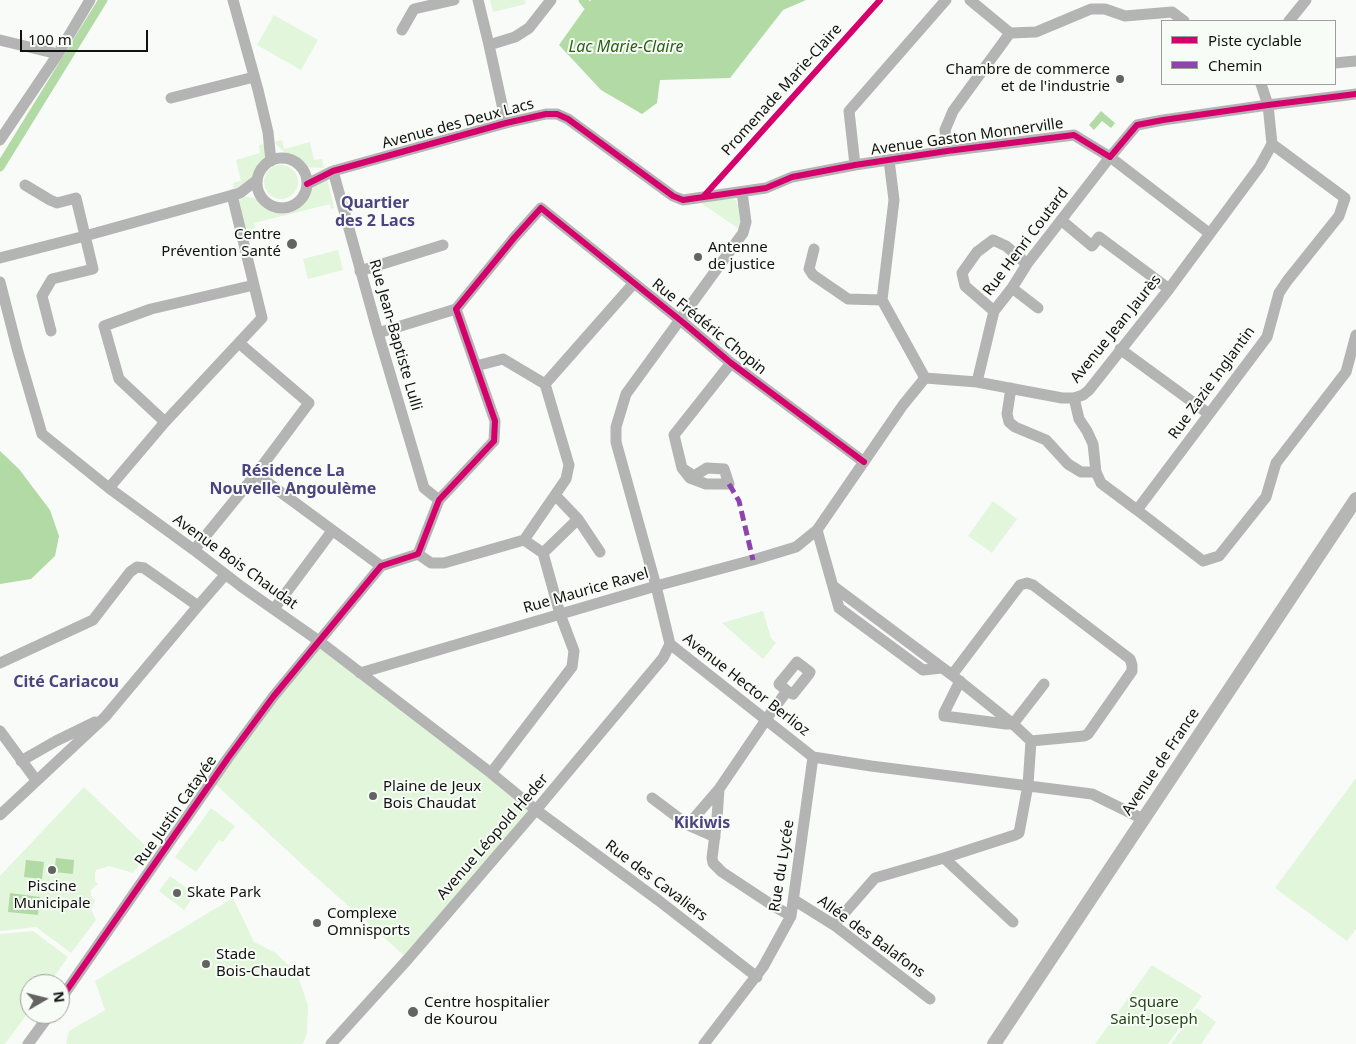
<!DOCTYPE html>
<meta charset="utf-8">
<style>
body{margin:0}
#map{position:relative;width:1356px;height:1044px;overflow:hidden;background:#f9fbf8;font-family:"Noto Sans",sans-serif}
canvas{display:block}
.legend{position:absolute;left:1161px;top:20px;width:175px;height:65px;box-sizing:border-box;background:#f8fcf7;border:1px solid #9c9f9b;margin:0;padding:6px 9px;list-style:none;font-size:15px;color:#121311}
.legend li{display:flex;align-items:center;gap:10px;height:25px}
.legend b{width:25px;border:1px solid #9c9f9b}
.north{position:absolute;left:20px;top:974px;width:50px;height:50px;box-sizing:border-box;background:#f8fcf7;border:1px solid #9c9f9b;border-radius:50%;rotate:82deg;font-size:14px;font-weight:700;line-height:20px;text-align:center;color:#121311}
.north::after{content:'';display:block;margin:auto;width:18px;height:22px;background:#636462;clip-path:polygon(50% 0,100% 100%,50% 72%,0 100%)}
.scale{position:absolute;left:20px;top:30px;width:128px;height:22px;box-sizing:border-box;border:2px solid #121311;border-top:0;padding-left:6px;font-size:15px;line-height:18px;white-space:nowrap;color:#121311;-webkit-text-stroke:4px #f8fcf7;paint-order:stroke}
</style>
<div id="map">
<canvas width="1356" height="1044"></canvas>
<ul class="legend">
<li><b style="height:6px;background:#d6006c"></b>Piste cyclable</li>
<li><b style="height:6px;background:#8e44ad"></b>Chemin</li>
</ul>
<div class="north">N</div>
<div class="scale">100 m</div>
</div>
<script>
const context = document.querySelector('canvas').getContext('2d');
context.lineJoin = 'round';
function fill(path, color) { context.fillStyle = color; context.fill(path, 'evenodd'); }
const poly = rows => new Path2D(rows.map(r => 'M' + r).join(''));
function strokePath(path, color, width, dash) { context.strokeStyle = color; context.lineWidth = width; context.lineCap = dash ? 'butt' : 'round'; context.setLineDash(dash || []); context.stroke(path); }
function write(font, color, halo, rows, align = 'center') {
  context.font = font + ' "Noto Sans",sans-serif'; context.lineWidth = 4; context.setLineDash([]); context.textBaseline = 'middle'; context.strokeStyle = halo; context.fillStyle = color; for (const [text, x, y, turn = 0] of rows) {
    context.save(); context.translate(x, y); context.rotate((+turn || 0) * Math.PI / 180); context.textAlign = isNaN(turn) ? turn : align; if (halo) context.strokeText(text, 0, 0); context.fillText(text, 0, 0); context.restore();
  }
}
fill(poly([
 [490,0,525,0,526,4,493,12],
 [274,15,318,40,301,70,257,45],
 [282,140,284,149,310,142,314,160,322,159,324,168,305,167,295,157,286,154,274,142],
 [264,144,267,158,262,161,256,168,253,179,242,187,234,189,233,183,241,181,236,160,260,153,259,145],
 '264 182a17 17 0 1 1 34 0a17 17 0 1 1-34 0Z',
 [327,178,334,208,331,209,330,204,254,223,255,228,244,231,236,198,244,196,258,199,270,209,279,211,288,210,298,206,304,200,309,187],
 [728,198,735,200,739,206,741,218,739,229,701,203],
 [338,250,343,270,308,279,303,259],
 [993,501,1017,519,992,553,968,536],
 [763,611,771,638,776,643,763,659,722,623],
 [319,641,536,810,408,959,307,869,212,781],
 [1356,778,1356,929,1347,941,1275,888],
 [84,787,150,850,133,873,109,866,96,870,95,873,95,881,98,884,91,890,91,896,95,901,91,909,96,920,71,953,36,927,0,931,0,876],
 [211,808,235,826,223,842,219,840,196,872,175,857],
 [170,876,195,894,184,910,159,891],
 [233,898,254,942,276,953,297,974,308,1005,307,1033,303,1044,66,1044,69,1031,105,1010,95,981],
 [33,931,68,957,49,984,30,984,30,1010,5,1044,0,1044,0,934],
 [1152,965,1202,996,1168,1044,1095,1044],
 [1197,1008,1216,1022,1201,1044,1171,1044]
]), '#e1f6da');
fill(poly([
 [591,0,806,0,783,10,730,78,660,80,657,103,642,114,601,90,559,45],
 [1101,111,1115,123,1111,128,1102,121,1094,130,1089,125],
 [0,451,19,469,50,510,59,536,55,556,31,579,0,584],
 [56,858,74,860,73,874,54,872],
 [26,860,44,862,42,879,24,877],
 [10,893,40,897,38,915,8,912]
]), '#b2daa5');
strokePath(poly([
 [583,0,587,5],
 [0,167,103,0]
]), '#b2daa5', 9);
strokePath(poly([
 [233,0,258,90,268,132,271,161],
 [478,0,489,45],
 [970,0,1010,33,1036,32,1091,9,1105,9,1125,16,1172,12,1184,21],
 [1289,21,1306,0],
 [402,30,414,9,454,0],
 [0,40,58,54],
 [1335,63,1356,61],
 [171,98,254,77],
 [506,123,489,45,515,37,529,28,551,0],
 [0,140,58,54,90,0],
 [947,151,945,130,953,111,1010,33],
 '257 183a25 25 0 1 1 50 0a25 25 0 1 1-50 0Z',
 [889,160,894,200,882,300,925,378,977,382,1062,398,1074,398,1083,395,1089,390,1169,289,1260,166,1272,144,1268,105,1261,84],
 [855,165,849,111,946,0],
 [333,171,378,333,424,488,439,500],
 [307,184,333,171,506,123,546,114,557,114,568,119,673,196,683,200,766,188,792,177,855,165,947,151,1074,135,1110,157,1137,125,1163,120,1268,105,1356,94],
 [25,185,50,200,57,203,76,198,93,269,52,279,42,296,51,331],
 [742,192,746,222,743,233,626,394,616,427,616,442,656,586,670,644,813,757,871,766,1092,794,1143,819],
 [1061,220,1092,246,1099,237,1169,289],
 [814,249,809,269,813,275,848,299,882,300],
 [0,258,85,236,240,193,257,180],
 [360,271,443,245],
 [0,282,18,352,42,434,109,488,194,550,242,587,319,641,491,773,536,810,658,900,757,977],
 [1012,288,1038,308],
 [994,311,965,286,962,273,977,252,993,240,1006,246,1027,264],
 [378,333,456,309],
 [1120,349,1209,414],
 [925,378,903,405,817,530,839,608,923,670,942,668],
 [977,382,994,311,1012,288,1027,264,1110,157,1209,233],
 [545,384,634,283],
 [1011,388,1007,414,1009,422,1015,427,1046,440,1068,464,1081,472,1096,472,1093,444,1087,431,1079,419,1074,398],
 [165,422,119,379,104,326,151,309,254,285],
 [682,468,694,476,707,468,724,469,729,484,706,484,690,478,682,468,674,435,731,363],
 [1096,472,1101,483,1137,510,1267,337,1279,293,1287,281,1339,216,1345,198,1272,144],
 [256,474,381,566],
 [109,488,165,422,262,318,232,195],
 [1137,510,1203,561,1219,556,1266,497,1276,463,1346,372,1356,335],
 [578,519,600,552],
 [194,550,256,474,309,403,239,343],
 [543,553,578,519,556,496],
 [418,554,431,563,444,563,524,540,566,479,569,465,545,384,503,359,476,366],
 [833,586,952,675,1013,724,1031,741,1028,785,1019,833,1015,835,944,858,875,878,834,925],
 [274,609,332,531],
 [0,663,93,620,130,572,137,567,144,568,198,606],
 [360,673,656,586,753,560,796,547,817,530],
 [952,675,1020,585,1027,583,1033,585,1130,659,1132,665,1132,671,1088,734,1084,736,1031,741],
 [960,681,944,713,944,716,1006,724,1013,724,1044,684],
 [787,691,779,684,797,662,810,672,809,674,793,694,787,691,772,711,719,789,717,818,712,858,713,863,722,872,772,905,791,916],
 [0,731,36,780],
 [21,761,56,741,95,722],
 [491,773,572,667,574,651,560,614,543,553,524,540],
 [652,798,688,825],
 [0,815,105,717,198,606,225,575],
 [715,837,688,825,719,789],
 [944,858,1013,922],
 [794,900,834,925,930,999],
 [60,1000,228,758,273,697,381,566,418,554,439,500,494,441,495,421,456,309,514,238,541,208,685,324,731,363,864,462],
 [28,1044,50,1014],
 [331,1044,408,959,536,810,663,658,670,644],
 [704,1044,763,967,791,916,813,757]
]), '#b3b4b3', 11);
strokePath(poly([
 [994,1044,1356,499]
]), '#b6b7b5', 14);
strokePath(poly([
 [729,484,739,501,753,560]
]), '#8e44ad', 5, [10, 5]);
strokePath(poly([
 [307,184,333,171,506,123,546,114,557,114,568,119,673,196,683,200,766,188,792,177,855,165,947,151,1074,135,1110,157,1137,125,1163,120,1268,105,1356,94],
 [703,197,880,0],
 [60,1000,228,758,273,697,381,566,418,554,439,500,494,441,495,421,456,309,514,238,541,208,685,324,731,363,864,462]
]), '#d6006c', 6);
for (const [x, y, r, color] of [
 [1120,79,5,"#636462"],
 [292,244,6,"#636462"],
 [698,257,5,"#636462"],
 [373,796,5,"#636462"],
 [52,870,5,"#636462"],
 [177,893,5,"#636462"],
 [317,923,5,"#636462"],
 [206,964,5,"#636462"],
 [413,1012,6,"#636462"]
]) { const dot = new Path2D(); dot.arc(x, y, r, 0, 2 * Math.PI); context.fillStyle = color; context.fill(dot); strokePath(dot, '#f8fcf7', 2); }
write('15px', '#121311', '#f8fcf7', [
 ["Chambre de commerce",1110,70,"right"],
 ["et de l'industrie",1110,87,"right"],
 ["Centre",281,235,"right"],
 ["Prévention Santé",281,252,"right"],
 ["Antenne",708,248],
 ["de justice",708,265],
 ["Plaine de Jeux",383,787],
 ["Bois Chaudat",383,804],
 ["Piscine",52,887,"center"],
 ["Municipale",52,904,"center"],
 ["Skate Park",187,893],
 ["Complexe",327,914],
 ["Omnisports",327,931],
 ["Stade",216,955],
 ["Bois-Chaudat",216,972],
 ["Centre hospitalier",424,1003],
 ["de Kourou",424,1020]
], 'left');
write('15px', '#121311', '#f8fcf7', [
 ["Promenade Marie-Claire",782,90,-48],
 ["Avenue des Deux Lacs",458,124,-15],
 ["Avenue Gaston Monnerville",967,137,-8],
 ["Rue Henri Coutard",1026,242,-53],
 ["Rue Frédéric Chopin",709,327,39],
 ["Avenue Jean Jaurès",1116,329,-51],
 ["Rue Jean-Baptiste Lulli",395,335,74],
 ["Rue Zazie Inglantin",1212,383,-54],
 ["Avenue Bois Chaudat",235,562,36],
 ["Rue Maurice Ravel",586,591,-16],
 ["Avenue Hector Berlioz",746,685,38],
 ["Avenue de France",1161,762,-56],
 ["Rue Justin Catayée",176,811,-55],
 ["Avenue Léopold Heder",493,837,-49],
 ["Rue du Lycée",782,866,-81],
 ["Rue des Cavaliers",656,881,37],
 ["Allée des Balafons",871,937,36]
]);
write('15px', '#1f4412', '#f8fcf7', [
 ["Square",1154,1003],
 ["Saint-Joseph",1154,1020]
]);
write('italic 16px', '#2b6018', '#f8fcf7', [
 ["Lac Marie-Claire",626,47]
]);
write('bold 16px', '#4d4381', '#f8fcf7', [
 ["Quartier",375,203],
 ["des 2 Lacs",375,221],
 ["Résidence La",293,471],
 ["Nouvelle Angoulème",293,489],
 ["Cité Cariacou",66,682],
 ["Kikiwis",702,823]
]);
</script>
